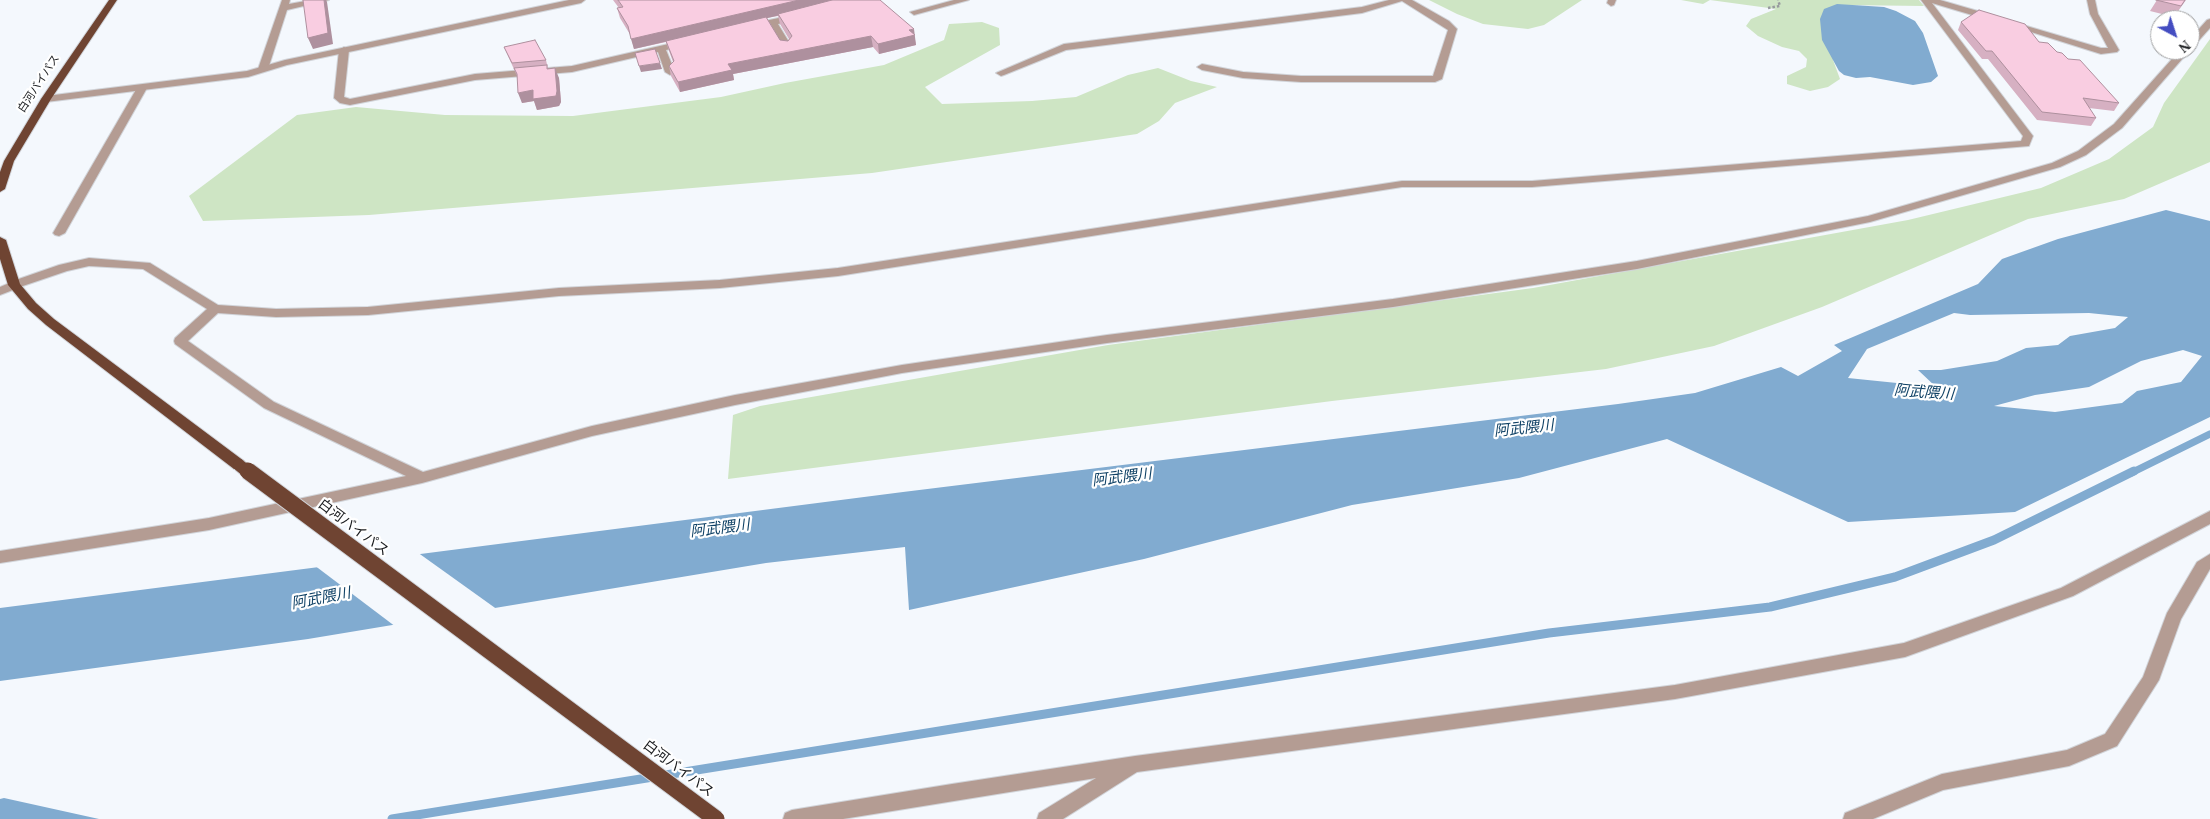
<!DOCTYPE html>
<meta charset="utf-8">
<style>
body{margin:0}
#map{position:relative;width:2210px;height:819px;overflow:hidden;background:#f4f8fd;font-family:"Times New Roman",serif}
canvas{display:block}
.north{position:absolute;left:2150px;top:10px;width:50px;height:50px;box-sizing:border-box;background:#fff;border:1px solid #a2a3a4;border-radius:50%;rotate:140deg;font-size:14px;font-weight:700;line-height:20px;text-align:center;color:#17191c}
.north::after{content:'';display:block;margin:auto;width:18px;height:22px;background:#444dc1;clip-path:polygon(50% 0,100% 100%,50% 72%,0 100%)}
</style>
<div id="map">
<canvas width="2210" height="819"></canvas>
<div class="north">N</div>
</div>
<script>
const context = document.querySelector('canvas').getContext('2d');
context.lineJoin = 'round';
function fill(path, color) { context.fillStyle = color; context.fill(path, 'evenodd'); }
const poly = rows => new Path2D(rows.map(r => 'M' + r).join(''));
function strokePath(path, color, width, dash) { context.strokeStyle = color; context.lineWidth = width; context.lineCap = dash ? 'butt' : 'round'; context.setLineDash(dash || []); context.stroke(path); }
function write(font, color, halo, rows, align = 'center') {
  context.font = font + ' "Times New Roman","Noto Sans JP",serif'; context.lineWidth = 4.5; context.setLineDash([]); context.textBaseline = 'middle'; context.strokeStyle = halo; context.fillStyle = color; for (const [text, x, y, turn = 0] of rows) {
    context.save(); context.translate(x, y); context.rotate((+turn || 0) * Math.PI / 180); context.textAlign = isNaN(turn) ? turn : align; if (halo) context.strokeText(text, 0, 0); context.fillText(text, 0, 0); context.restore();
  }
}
fill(poly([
 [1429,0,1582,0,1544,25,1528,29,1483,24,1457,14],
 [1681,0,1919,0,1924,6,1843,5,1833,60,1840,79,1828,87,1810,91,1787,84,1787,76,1806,67,1807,59,1799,51,1782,47,1758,36,1746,26,1751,19,1776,9,1710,0,1703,4],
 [982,22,999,28,1000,45,925,87,942,104,1032,101,1076,97,1128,75,1158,68,1191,81,1217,87,1175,103,1159,121,1137,134,872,173,369,215,203,221,189,196,297,115,356,107,445,115,573,116,721,97,785,83,884,65,944,40,949,24],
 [2210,39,2210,162,2124,199,2028,219,1822,307,1714,346,1606,369,1332,401,728,479,733,415,760,406,1108,345,1533,288,1908,220,2041,188,2109,159,2153,127,2164,103]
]), '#cee5c4');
fill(poly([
 [1837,4,1884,7,1896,11,1915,21,1923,33,1938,76,1931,82,1913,85,1870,77,1856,78,1844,75,1839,71,1822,40,1820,19,1824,9],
 [2166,210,2210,221,2210,417,2015,512,1848,522,1667,439,1519,478,1352,505,1144,559,909,610,905,547,766,563,308,639,0,681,0,608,903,492,1618,404,1695,393,1781,367,1798,376,1842,351,1834,345,1978,284,2002,259,2058,239],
 [1954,313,1970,315,2089,313,2128,317,2115,328,2070,336,2058,345,2026,348,1997,361,1941,370,1918,370,1936,387,1848,378,1867,349],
 [2183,350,2202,356,2181,382,2137,391,2122,403,2055,412,1994,406,2035,395,2089,387,2141,361],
 [4,798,99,819,0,819,0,799]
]), '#81abd0');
fill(poly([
 [417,552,498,610,396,627,314,565]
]), '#f4f8fd');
strokePath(poly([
 [2131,473,2210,434]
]), '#81abd0', 7);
strokePath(poly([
 [392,819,1549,633,1770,607,1895,577,1994,540,2134,471]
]), '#81abd0', 9);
const minor = poly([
 [282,0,290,0,289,4,311,0,329,0,287,10,268,69,266,71,260,71,258,69,282,0],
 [954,0,969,0,914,15,910,12,954,0],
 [1389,0,1412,0,1449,21,1457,29,1442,79,1435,82,1301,82,1243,78,1202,70,1197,67,1202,64,1243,72,1301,76,1433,76,1448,30,1402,1,1362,13,1066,50,1004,75,1001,76,996,73,1064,44,1362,7,1389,0],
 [1608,0,1616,0,1614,5,1611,6,1607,3,1608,0],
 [1921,0,1940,0,1995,16,1996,18,1992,21,1932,3,2033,136,2029,146,1532,187,1402,187,838,276,720,288,559,296,368,315,276,317,218,313,188,341,274,402,423,472,592,426,735,395,902,365,1107,335,1393,299,1637,261,1868,216,2052,163,2078,151,2114,124,2180,50,2190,50,2122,128,2086,155,2060,167,1870,222,1637,269,1393,307,1107,343,902,373,735,405,592,436,422,483,209,530,0,563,0,551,209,518,406,476,264,408,175,344,174,341,175,338,207,309,143,269,89,266,67,271,14,289,8,285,10,282,59,265,89,258,150,263,218,305,276,309,368,307,559,288,720,280,838,268,1402,181,1532,181,2021,141,2023,136,1921,0],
 [2087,0,2095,0,2098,14,2119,50,2117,52,2101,54,2009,25,2013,22,2101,48,2108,48,2090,14,2087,0],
 [798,14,802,17,801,19,778,24,792,47,790,49,784,49,770,26,753,30,749,27,769,20,798,14],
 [2210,19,2210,28,2193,47,2190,48,2190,39,2207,20,2210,19],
 [686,40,691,43,689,45,666,50,675,72,670,75,665,72,658,52,572,72,475,80,350,105,340,103,334,98,339,50,344,47,349,50,344,97,350,99,475,74,572,66,686,40],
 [142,85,147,88,65,233,59,236,55,235,53,233,137,88,142,85],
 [2210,511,2210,524,2073,596,1905,657,1675,699,1137,772,1063,819,1037,819,1039,813,1096,778,843,819,783,819,785,813,792,810,952,784,1135,756,1675,685,1904,643,2061,588,2210,511],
 [2210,554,2210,569,2181,619,2159,680,2117,746,2069,766,1943,790,1873,819,1843,819,1845,813,1942,774,2067,750,2105,734,2143,677,2167,613,2197,562,2210,554]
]);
const tertiary = poly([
 [569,0,585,0,581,3,287,65,248,77,46,102,41,99,46,96,247,71,285,60,569,0],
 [14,281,18,282,20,285,18,288,0,295,0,287,14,281]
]);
const trunk = poly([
 [109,0,117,0,51,99,14,161,5,189,0,192,0,172,4,161,41,99,109,0],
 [0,237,6,240,20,284,36,303,54,319,244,461,246,465,244,469,234,469,46,325,28,309,8,285,0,259,0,237]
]);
strokePath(minor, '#d1d4d9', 2);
strokePath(tertiary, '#d1d4d9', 2);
strokePath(trunk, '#d1d4d9', 2);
strokePath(poly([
 [1768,8,1780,6,1778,0]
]), '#979a9e', 2.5, [2.5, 2]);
fill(minor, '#b49c93');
fill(tertiary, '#b49c93');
fill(trunk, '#6f4432');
const trunkBridgeFar1 = poly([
 [239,465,249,473]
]);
const trunkBridge = poly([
 [248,471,716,819]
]);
strokePath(trunkBridgeFar1, '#d1d4d9', 14, []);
strokePath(trunkBridge, '#d1d4d9', 19, []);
strokePath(trunkBridgeFar1, '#6f4432', 12);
strokePath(trunkBridge, '#6f4432', 17);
fill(poly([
 [613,0,880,0,914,34,916,45,879,54,873,47,733,74,734,80,680,92,671,76,669,66,673,62,669,51,666,42,634,49,631,36,620,18,617,8,619,8],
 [778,16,780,24,789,39,788,41,780,40,767,18],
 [2157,0,2186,0,2174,17,2150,11],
 [1961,22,2039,42,2068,59,2119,103,2114,111,2089,108,2096,118,2091,126,2037,120,1988,59,1982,59,1958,30],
 [504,47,546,60,548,69,559,78,561,102,559,106,537,110,534,101,522,103,517,76]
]), '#d6b0c2');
fill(poly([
 [324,0,326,0,327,2,333,44,313,49,308,38],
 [799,0,845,0,634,49,631,39],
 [914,29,916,45,879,54,878,44,909,30],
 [871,36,873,47,733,74,734,80,680,92,678,82,728,64],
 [660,63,662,69,641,72,639,66],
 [555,68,559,78,561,102,559,106,537,110,534,101,522,103,518,93,533,90]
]), '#ae909e');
const building = poly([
 [303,0,324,0,328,33,308,38,303,0],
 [618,0,799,0,631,39,628,26,617,8,623,7,618,0],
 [832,0,880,0,914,29,909,30,915,35,878,44,871,36,728,64,732,70,678,82,669,66,674,61,666,41,766,17,780,40,788,41,792,36,778,14,832,0],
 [2156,0,2185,0,2181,6,2156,0],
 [1979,10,2025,24,2039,42,2048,43,2057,52,2062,53,2068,59,2080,60,2119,103,2083,98,2096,118,2042,112,1992,51,1986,51,1961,22,1979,10],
 [535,40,546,60,512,63,504,47,535,40],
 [655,49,660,63,639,66,635,53,655,49],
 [547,65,547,69,555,68,557,91,556,96,533,99,533,90,518,93,517,74,514,68,547,65]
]);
fill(building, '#f9cde1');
strokePath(building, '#ae909e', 1);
write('11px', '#17191c', '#fff', [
 ["白河バイパス",39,84,-57]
]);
write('14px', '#17191c', '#fff', [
 ["白河バイパス",353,528,37],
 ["白河バイパス",678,769,37]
]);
write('italic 15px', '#0f4165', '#fff', [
 ["阿武隈川",1924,393,4],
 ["阿武隈川",1524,429,-6],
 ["阿武隈川",1122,478,-7],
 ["阿武隈川",720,529,-7],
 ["阿武隈川",321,599,-11]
]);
</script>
